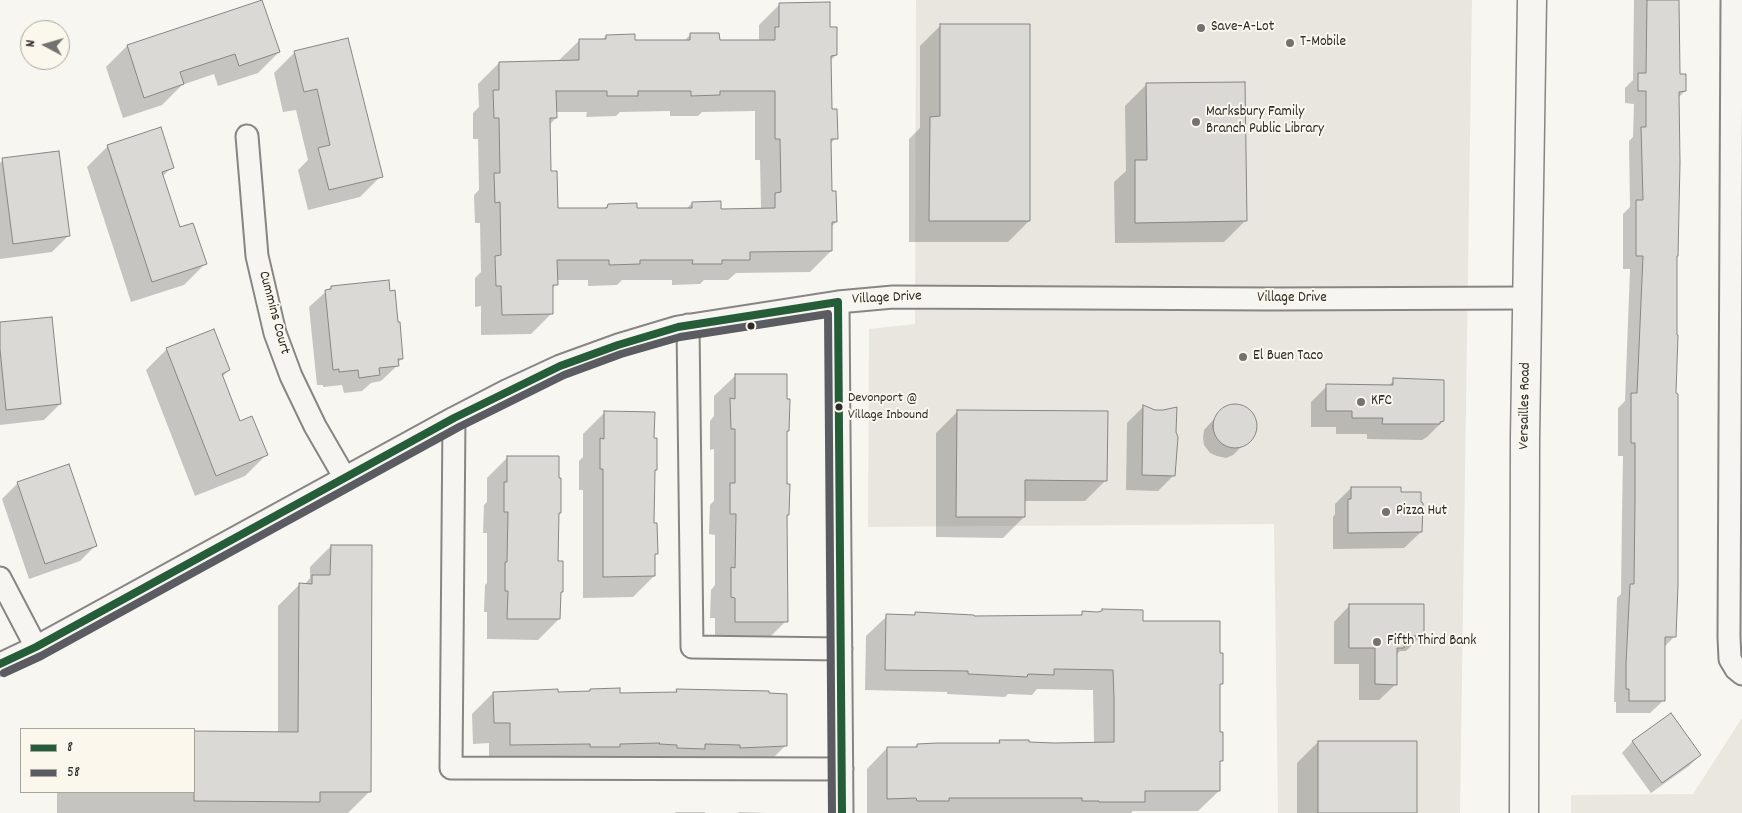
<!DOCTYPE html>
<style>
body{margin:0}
#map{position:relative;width:1742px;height:813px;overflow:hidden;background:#f8f6f0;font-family:Dekko,sans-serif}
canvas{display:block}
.legend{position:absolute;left:20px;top:728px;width:175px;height:65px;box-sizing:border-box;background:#fbf7ec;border:1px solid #a8a59f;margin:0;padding:6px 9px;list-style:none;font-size:15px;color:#2b2b2b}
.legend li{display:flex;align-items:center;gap:10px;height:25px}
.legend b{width:25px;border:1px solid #a8a59f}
.north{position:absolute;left:20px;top:20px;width:50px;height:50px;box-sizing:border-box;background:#fbf7ec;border:1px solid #a8a59f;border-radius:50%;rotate:276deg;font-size:14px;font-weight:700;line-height:20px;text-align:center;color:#2b2b2b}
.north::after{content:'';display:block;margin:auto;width:18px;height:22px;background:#737270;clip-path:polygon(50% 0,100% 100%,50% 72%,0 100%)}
</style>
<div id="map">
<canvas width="1742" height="813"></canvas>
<ul class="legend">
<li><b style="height:6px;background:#255d39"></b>8</li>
<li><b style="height:6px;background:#5a5c61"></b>58</li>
</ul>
<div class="north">N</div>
</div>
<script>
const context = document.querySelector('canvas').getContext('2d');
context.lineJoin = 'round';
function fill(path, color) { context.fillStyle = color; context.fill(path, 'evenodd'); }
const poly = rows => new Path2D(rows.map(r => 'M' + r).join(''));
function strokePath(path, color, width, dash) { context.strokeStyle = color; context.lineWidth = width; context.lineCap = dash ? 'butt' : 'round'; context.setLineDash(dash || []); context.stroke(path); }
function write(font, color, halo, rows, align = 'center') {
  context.font = font + ' Dekko,sans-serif'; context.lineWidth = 4; context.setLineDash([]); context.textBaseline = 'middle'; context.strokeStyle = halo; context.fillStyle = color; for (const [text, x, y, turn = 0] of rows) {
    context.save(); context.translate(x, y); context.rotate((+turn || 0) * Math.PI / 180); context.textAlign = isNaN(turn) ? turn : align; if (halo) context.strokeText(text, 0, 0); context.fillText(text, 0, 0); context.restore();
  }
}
fill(poly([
 [916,0,1472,0,1460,813,1278,813,1274,524,868,527,869,329,915,324]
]), '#e9e6df');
fill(poly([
 [1742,718,1742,813,1571,813,1571,795,1693,794]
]), '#e9e7de');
fill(poly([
 [1634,0,1679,0,1679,75,1685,91,1678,98,1676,257,1674,637,1664,647,1664,700,1650,713,1616,713,1616,702,1614,702,1617,598,1621,594,1622,515,1623,456,1618,456,1618,408,1625,401,1630,269,1623,269,1623,214,1630,207,1629,141,1633,137,1634,104,1625,103,1625,88,1633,80],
 [780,4,829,28,836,55,830,61,830,110,836,138,830,144,830,193,836,222,831,227,831,251,810,272,736,273,728,280,704,280,700,284,672,285,672,280,622,280,617,285,588,286,588,280,556,280,556,284,552,289,552,313,531,334,481,335,481,306,475,307,475,278,481,272,480,223,475,223,474,195,479,190,478,139,473,139,473,113,479,107,478,84,499,63,558,61,580,40,602,40,606,36,634,41,684,41,691,34,719,41,759,41,759,25],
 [670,111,670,116,698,116,702,112,755,111,755,160,760,160,761,208,720,210,692,203,686,209,636,210,608,205,604,209,556,209,550,173,549,125,556,118,556,112,587,112,586,117,616,116,620,112],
 [941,25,1029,221,1008,242,909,242,909,139,920,128,920,46],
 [127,46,279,52,258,73,218,86,214,74,182,85,162,105,123,118,106,67],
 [295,52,381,176,360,197,308,210,298,170,308,160,296,110,283,112,274,73],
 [1146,85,1245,221,1224,242,1115,243,1114,182,1126,171,1125,106],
 [108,146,172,167,162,177,180,228,205,264,184,285,131,302,87,167],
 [3,160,68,236,52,252,0,259,0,163],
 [331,287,402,359,397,363,398,365,381,381,371,383,362,391,344,393,342,385,323,387,323,385,317,385,309,307],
 [0,324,60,404,44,420,0,425],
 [167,349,229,370,222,377,240,423,266,455,245,476,195,496,146,370],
 [735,376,787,431,786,433,788,515,786,516,786,621,765,642,715,642,715,618,710,618,711,590,715,585,715,535,709,534,710,505,714,501,714,449,710,450,710,421,714,416,714,396],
 [1394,380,1443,421,1427,437,1422,440,1367,439,1367,434,1336,434,1336,427,1311,427,1311,402,1327,386,1388,386],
 [1233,405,1240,406,1250,412,1256,425,1254,434,1233,455,1226,458,1217,456,1210,453,1204,445,1203,438,1204,430,1222,410],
 [1143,407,1174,475,1158,491,1126,490,1127,423],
 [957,412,1106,480,1085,501,1024,501,1024,517,1003,538,936,537,936,433],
 [604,413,653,439,656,470,654,472,653,524,656,553,654,556,654,576,633,597,583,598,583,490,579,490,579,461,583,457,583,434],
 [508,457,560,513,557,515,559,619,538,640,487,639,487,612,484,612,485,585,487,583,487,533,483,533,484,505,487,502,487,478],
 [18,483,96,545,80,561,29,579,2,499],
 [1351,488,1400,493,1421,532,1404,548,1333,549,1333,517,1335,514,1335,504],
 [331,546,369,792,348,813,57,813,57,792,194,792,194,732,278,733,278,606,299,585,304,585,310,578,310,567],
 [1350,605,1422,635,1406,651,1400,651,1396,655,1396,684,1379,700,1359,700,1359,664,1334,664,1334,622],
 [916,613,973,617,1079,616,1083,613,1141,622,1219,654,1221,684,1219,686,1219,733,1222,760,1219,763,1219,791,1198,811,1133,811,1131,813,867,813,867,769,887,748,914,748,917,745,997,744,1000,741,1027,743,1094,743,1093,690,1037,689,1032,695,1008,694,1005,697,947,694,947,692,865,690,866,636,887,616,913,616],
 [590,690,619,694,674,693,677,691,786,745,765,766,489,766,489,743,473,744,472,714,493,693,588,693],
 [1671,715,1700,755,1689,766,1651,793,1622,753,1632,742],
 [1318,742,1416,813,1297,813,1297,763],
 [676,812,705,812,705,813,675,813],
 [739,812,767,813,738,813]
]), '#0003');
const building = poly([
 [262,0,280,52,239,66,235,54,180,72,184,84,144,98,127,45,262,0],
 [1647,0,1679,0,1680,74,1686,74,1686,91,1679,92,1680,163,1678,256,1677,256,1677,335,1678,335,1676,393,1678,394,1678,586,1676,637,1665,637,1665,701,1629,701,1629,689,1626,689,1626,664,1630,584,1634,584,1635,501,1635,443,1631,443,1631,393,1637,393,1643,256,1636,256,1636,200,1643,200,1641,127,1646,127,1646,91,1638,91,1638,73,1646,73,1647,0],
 [830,2,830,27,837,27,837,55,831,56,832,109,837,109,838,139,831,139,832,191,836,191,837,222,832,222,832,251,750,252,750,260,722,260,722,264,692,264,693,260,640,260,640,264,609,265,609,260,557,260,558,285,553,285,553,314,502,315,501,286,496,286,495,256,501,255,500,202,495,203,494,173,500,173,499,118,494,118,493,90,499,90,499,62,579,60,579,39,606,39,606,35,635,34,635,40,690,40,690,33,719,33,720,40,775,40,775,27,779,27,779,3,830,2],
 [556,91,607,91,607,96,638,96,638,91,691,91,691,96,720,95,720,91,775,91,775,139,780,139,781,192,775,193,775,208,721,209,721,201,692,202,692,208,637,208,637,203,608,204,607,208,558,208,557,171,551,171,550,118,557,118,556,91],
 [940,24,1030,24,1030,221,929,221,930,117,940,116,940,24],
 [348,38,383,177,329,190,318,148,330,145,317,89,304,92,294,51,348,38],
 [1245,82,1247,221,1135,223,1135,160,1147,160,1146,83,1245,82],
 [161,127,174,168,162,172,180,227,193,223,207,264,152,282,107,145,161,127],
 [59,151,70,236,13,244,2,158,59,151],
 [389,280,390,291,395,290,398,322,400,322,403,359,398,359,399,366,379,368,380,375,359,378,358,370,339,372,339,369,333,370,325,290,331,289,331,286,389,280],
 [52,317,61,404,6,410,0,349,0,322,52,317],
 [214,329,230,370,222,374,240,421,252,416,268,455,216,476,166,348,214,329],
 [735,374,787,374,787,399,790,399,789,431,787,431,787,484,790,484,789,515,787,515,788,622,735,622,735,598,731,597,731,567,735,568,736,514,730,514,730,483,735,483,735,429,731,429,730,398,735,399,735,374],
 [1393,378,1444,380,1444,421,1440,422,1440,424,1382,424,1383,418,1352,418,1352,411,1326,411,1326,384,1393,385,1393,378],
 '1213 426a22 22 0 1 1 44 0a22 22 0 1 1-44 0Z',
 [1143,405,1155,410,1163,410,1177,407,1176,432,1178,437,1175,476,1142,475,1143,405],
 [957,410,1108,411,1107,481,1025,480,1025,517,956,517,957,410],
 [604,411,655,412,654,438,657,438,657,470,655,470,654,523,657,523,658,554,655,554,655,576,603,577,603,469,600,469,600,438,604,439,604,411],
 [507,456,559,456,559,478,561,478,561,513,559,513,558,561,563,561,563,592,561,592,560,619,507,619,508,591,505,591,505,562,507,562,508,512,504,512,504,482,507,482,507,456],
 [69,464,97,546,45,564,17,482,69,464],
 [1351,487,1401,487,1401,492,1421,492,1421,502,1423,503,1422,532,1348,533,1348,499,1351,499,1351,487],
 [331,545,372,545,371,792,320,792,320,802,194,801,194,731,298,732,299,583,312,584,312,575,330,575,331,545],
 [1349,604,1424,604,1424,636,1404,636,1404,648,1397,648,1397,685,1375,684,1375,648,1349,648,1349,604],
 [1102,609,1143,610,1143,621,1220,621,1220,653,1223,653,1223,684,1220,684,1220,732,1223,732,1223,761,1220,761,1220,791,1145,791,1145,802,1099,802,1099,801,1082,801,1082,798,949,798,949,801,917,801,916,798,887,799,887,747,917,747,917,744,938,743,1000,743,999,740,1029,740,1029,742,1054,743,1114,742,1114,699,1113,670,1054,669,1054,675,1028,674,1027,677,968,674,968,671,885,670,886,614,915,615,915,612,974,615,974,616,1082,615,1082,611,1097,612,1102,611,1102,609],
 [620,688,620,693,677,692,676,689,769,691,769,693,787,694,787,746,740,748,740,745,705,744,705,749,677,748,677,745,659,744,660,743,620,744,620,747,590,747,590,744,510,745,510,723,494,723,493,692,558,689,558,692,590,691,590,689,620,688],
 [1671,713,1701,755,1662,783,1632,741,1671,713],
 [1318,741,1417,741,1417,813,1318,813,1318,741]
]);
fill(building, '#dbd9d6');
strokePath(building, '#878684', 1);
const minor = poly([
 [1732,0,1729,637,1730,659,1736,669,1742,674],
 [247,136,257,256,275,333,291,376,315,426,345,478],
 [838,302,842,813],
 [688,325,692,647,841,649],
 [454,418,451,768,842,769],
 [0,578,36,647],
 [0,664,36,647,454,418,506,391,560,366,618,345,678,327,838,302,893,297,1270,299,1527,298]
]);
const primary = poly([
 [1524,813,1525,438,1532,0]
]);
strokePath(minor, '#878684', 25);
strokePath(primary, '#878684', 31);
strokePath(minor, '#f6f5f1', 21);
strokePath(primary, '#f6f5f1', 28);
strokePath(poly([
 [838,302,842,813],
 [0,664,36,647,454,418,560,366,618,345,678,327,838,302]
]), '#255d39', 8);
strokePath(poly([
 [4,673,41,656,459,427,564,375,621,354,680,337,828,314,832,813]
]), '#5a5c61', 8);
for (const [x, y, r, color] of [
 [1201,28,5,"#737270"],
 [1290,43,5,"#737270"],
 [1196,122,5,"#737270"],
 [751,326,4.5,"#2b2b2b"],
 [1243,357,5,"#737270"],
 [1361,402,5,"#737270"],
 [839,407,4.5,"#2b2b2b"],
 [1386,512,5,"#737270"],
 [1377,642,5,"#737270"]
]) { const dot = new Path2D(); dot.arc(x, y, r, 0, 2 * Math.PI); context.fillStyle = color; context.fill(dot); strokePath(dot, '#fbf7ec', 2); }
write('14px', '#2b2b2b', '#fbf7ec', [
 ["Devonport @",848,399],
 ["Village Inbound",848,416]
], 'left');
write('15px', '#2b2b2b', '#fbf7ec', [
 ["Save-A-Lot",1211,28],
 ["T-Mobile",1300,43],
 ["Marksbury Family",1206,113],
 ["Branch Public Library",1206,130],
 ["El Buen Taco",1253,357],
 ["KFC",1371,402],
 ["Pizza Hut",1396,512],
 ["Fifth Third Bank",1387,642]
], 'left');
write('15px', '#2b2b2b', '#fbf7ec', [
 ["Village Drive",887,299,-3],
 ["Village Drive",1292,299],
 ["Cummins Court",273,313,75],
 ["Versailles Road",1526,406,-89]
]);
</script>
